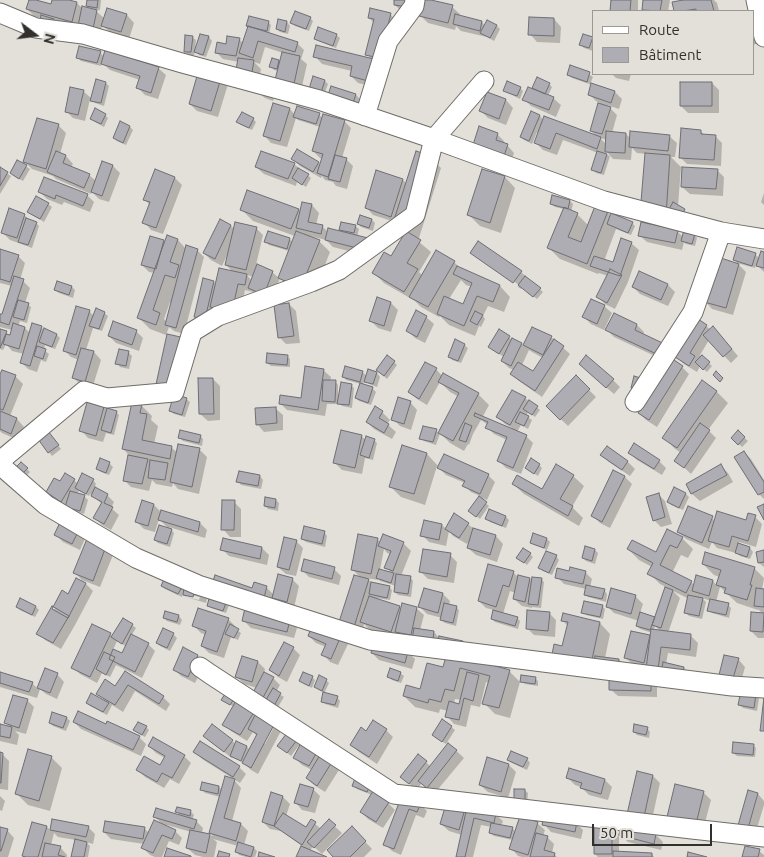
<!DOCTYPE html>
<meta charset="utf-8">
<style>
body{margin:0}
#map{position:relative;width:764px;height:857px;overflow:hidden;background:#e3dfd9;font-family:Ubuntu,sans-serif}
canvas{display:block}
.legend{position:absolute;left:592px;top:10px;width:162px;height:65px;box-sizing:border-box;background:#e3dfd9;border:1px solid #9c9994;margin:0;padding:6px 9px;list-style:none;font-size:15px;color:#31302d}
.legend li{display:flex;align-items:center;gap:10px;height:25px}
.legend b{width:25px;border:1px solid #9c9994}
.north{position:absolute;left:10px;top:10px;width:50px;height:50px;-webkit-text-stroke:4px #e3dfd9;paint-order:stroke;rotate:105deg;font-size:14px;font-weight:700;line-height:20px;text-align:center;color:#31302d}
.north::after{content:'';display:block;margin:auto;width:18px;height:22px;background:#31302d;clip-path:polygon(50% 0,100% 100%,50% 72%,0 100%)}
.scale{position:absolute;left:592px;top:824px;width:120px;height:22px;box-sizing:border-box;border:2px solid #31302d;border-top:0;padding-left:6px;font-size:15px;line-height:18px;white-space:nowrap;color:#31302d;-webkit-text-stroke:4px #e3dfd9;paint-order:stroke}
</style>
<div id="map">
<canvas width="764" height="857"></canvas>
<ul class="legend">
<li><b style="height:6px;background:#fff"></b>Route</li>
<li><b style="height:14px;background:#adadb3"></b>Bâtiment</li>
</ul>
<div class="north">N</div>
<div class="scale">50 m</div>
</div>
<script>
const context = document.querySelector('canvas').getContext('2d');
context.lineJoin = 'round';
function fill(path, color) { context.fillStyle = color; context.fill(path, 'evenodd'); }
const poly = rows => new Path2D(rows.map(r => 'M' + r).join(''));
function strokePath(path, color, width, dash) { context.strokeStyle = color; context.lineWidth = width; context.lineCap = dash ? 'butt' : 'round'; context.setLineDash(dash || []); context.stroke(path); }
fill(poly([
 [30,0,52,6,54,0,64,0,77,3,83,9,91,10,87,6,88,0,101,0,100,10,95,10,105,19,108,9,127,15,134,23,129,39,110,32,102,25,100,35,34,16,27,9],
 [396,0,420,0,418,17,406,16,395,5],
 [424,0,452,7,460,14,459,16,482,22,485,26,488,21,497,26,500,29,494,41,487,37,461,31,456,26,455,30,428,23,421,16],
 [612,0,638,0,638,11,611,11],
 [645,0,670,0,668,11,644,11,643,10],
 [689,0,714,0,717,3,719,11,675,11,674,3],
 [390,14,397,22,375,87,358,83,351,76,352,71,322,64,315,56,372,60,367,54,374,23,369,18],
 [310,18,313,21,309,31,295,26,292,23],
 [554,19,561,27,560,43,537,42,530,34],
 [268,22,271,25,269,34,297,43,304,50,301,59,307,64,301,91,279,71,274,70,271,67,278,61,281,63,283,53,265,47,260,64,254,62,261,69,258,85,239,62,223,59,216,52,227,45,239,39,244,44,249,27],
 [287,22,290,26,288,34,280,32,277,29],
 [753,24,759,43,753,45],
 [201,35,209,37,212,41,206,57,199,55,195,51,194,55,188,55,185,51,192,37,196,40,195,50,196,50],
 [336,35,340,38,336,48,318,41,315,38],
 [584,36,593,38,593,51,584,48,581,45],
 [100,52,104,57,158,68,166,75,158,99,145,95,138,88,140,80,110,70,101,62,101,66,81,61,78,58],
 [200,70,228,84,218,117,197,111,190,104],
 [589,74,593,77,590,84,615,92,622,99,619,109,607,105,617,115,612,133,626,134,631,139,669,136,677,143,675,157,671,157,681,167,678,206,687,213,683,221,676,227,656,225,656,227,677,231,683,237,694,235,697,238,695,246,686,244,684,242,682,250,647,242,639,235,654,226,641,214,646,154,637,153,632,148,631,160,613,159,606,151,604,154,610,156,604,175,596,173,593,169,598,153,563,140,557,155,543,150,536,143,539,133,537,132,532,144,524,140,521,137,532,113,540,116,544,121,599,138,591,131,600,103,596,101,589,94,592,85,572,78,568,75],
 [600,138,607,140,607,145],
 [612,74,631,74,629,81,616,78],
 [314,78,325,81,328,84,324,95,314,92],
 [538,78,549,84,552,87,548,96,553,98,561,105,556,117,531,106,524,99,532,90],
 [97,81,106,83,109,86,104,106,95,103,90,99,85,121,73,118,66,111,83,91,92,99],
 [712,83,719,90,719,113,688,113,681,106],
 [332,87,356,95,363,102,360,113],
 [520,88,523,91,520,99,508,93,504,90],
 [264,89,275,96,273,101,265,98,261,95],
 [488,93,506,100,513,108,506,125,488,118,481,111],
 [290,109,295,115,319,115,323,118,344,121,351,128,342,158,346,159,353,166,347,189,336,186,333,182,325,180,322,176,321,178,300,166,293,159,318,163,321,165,323,159,320,158,313,151,320,127,298,120,296,118,287,147,271,143,264,135],
 [105,115,108,118,104,127,95,122,91,119],
 [38,119,59,126,66,133,60,154,66,156,73,164,71,167,89,175,96,181,103,162,113,166,120,173,109,202,99,199,92,192,91,194,56,179,53,176,32,169,25,162],
 [253,119,256,122,252,130,241,125,238,122],
 [130,127,133,130,126,145,117,141,114,138],
 [700,131,705,135,715,136,722,143,721,166,687,164,680,157],
 [497,134,504,141,503,144,507,145,514,153,511,162,481,152],
 [430,157,441,168,419,238,412,236,431,252,419,272,423,276,454,262,461,269,500,286,510,297,504,312,488,306,483,316,485,319,481,327,479,326,475,336,449,325,440,316,439,317,421,307,415,301,384,283,373,272,392,257,406,234,395,222,373,215,366,207,403,180,407,184],
 [461,280,466,285,472,287,464,306,449,299],
 [18,161,30,169,23,181,14,176],
 [294,164,311,178,306,187,297,181,296,186,264,174,256,167],
 [0,169,11,176,0,194],
 [717,170,724,177,723,196,690,194,682,187],
 [155,171,175,178,182,185,163,234,151,230,144,222,150,205,144,199],
 [483,171,505,177,515,188,501,233,480,226,469,215],
 [40,192,87,195,94,202,90,212,64,202,62,205,47,199],
 [764,193,764,205,761,202],
 [570,201,573,204,571,212,577,214,589,226,607,212,611,216,632,223,635,226,631,235,616,229,604,261,613,264,631,243,639,250,628,282,615,309,605,304,598,297,608,276,599,273,598,274,560,259,549,248,564,209,555,207,551,204],
 [48,204,52,207,44,222,32,215,29,212],
 [312,205,319,213,316,225,322,226,328,232,344,234,341,230,355,226,359,229,357,237,372,257,333,247,326,240,310,236,309,238,319,241,330,252,315,290,290,289,280,278,271,301,257,295,253,292,245,290,239,319,219,314,203,323,196,316,214,282,216,285,233,272,226,265,228,253,222,266,211,260,204,253,220,221,231,226,235,230,256,228,263,235,256,265,272,272,279,278,289,251,269,245,266,242,289,239,293,242,295,236,253,221,242,210,298,210,301,212],
 [247,275,254,277,252,281],
 [24,215,31,221,36,223,39,226,32,248,10,240,3,233],
 [360,216,372,220,375,223,373,231,361,227,358,224],
 [168,237,178,240,186,249,197,250,204,257,184,334,174,331,169,327,166,335,150,329,139,318,155,273,149,272,142,265,151,238,164,242,165,243],
 [170,302,172,303,167,322,164,319],
 [0,250,18,256,25,263,20,280,23,281,30,288,25,303,31,307,27,323,20,321,18,326,25,328,30,333,41,327,44,330,57,335,60,338,55,349,45,345,44,350,49,354,46,362,41,360,37,372,28,369,21,362,24,354,12,351,6,344,3,350,0,349,0,330,6,332,10,337,12,330,0,327,0,315,2,316,12,286,0,283],
 [472,253,521,272,543,292,537,299,522,287,521,289,518,287,519,285,478,257,478,259],
 [764,253,764,272,756,264,755,268,737,263,734,260,755,254,760,259],
 [718,259,739,265,746,272,733,315,712,309,705,301],
 [640,273,668,285,675,292,668,306,640,294,633,287],
 [72,287,75,290,73,298,59,293,55,290],
 [378,299,391,303,398,310,391,332,378,328,371,321],
 [289,304,296,311,300,343,286,344,279,337],
 [604,306,612,313,604,330,591,324,584,317],
 [89,311,94,316,104,313,108,316,102,331,93,328,86,350,94,352,101,360,92,389,81,385,74,378,79,360,71,357,64,350],
 [614,314,637,325,644,332,643,335,670,348,706,326,711,330,720,335,738,356,731,363,709,340,700,355,712,366,707,372,700,366,697,372,684,364,676,357,674,362,682,367,689,374,657,427,646,420,639,413,670,363,614,337,607,330],
 [426,317,434,324,425,343,415,338,408,331],
 [533,328,551,337,570,354,542,397,519,381,511,374,514,370,509,368,502,361,504,357,493,350,509,337,512,340,522,344,524,346],
 [529,350,532,352,543,358,533,373,522,365],
 [136,331,143,338,139,351,116,343,109,336],
 [464,345,468,348,461,363,452,360,449,356],
 [128,352,132,356,129,369,120,367,117,363],
 [287,356,290,359,290,367,271,366,267,363],
 [394,362,397,365,387,379,377,370],
 [436,369,442,376,478,394,489,405,482,418,512,430,512,428,505,424,498,417,525,398,540,410,535,417,528,412,526,416,532,420,528,429,521,425,517,432,526,436,533,443,521,474,506,468,499,461,507,440,494,434,487,427,488,425,481,420,473,434,469,445,468,444,464,451,450,443,440,433,436,445,424,441,420,438,436,431,439,433,459,397,450,392,440,382,427,405,417,399,409,392],
 [323,370,331,377,330,381,335,381,338,385,338,395,340,396,351,385,354,388,352,408,342,406,338,402,338,404,327,404,325,416,287,410,280,403,302,399],
 [369,371,377,373,380,377,377,387,369,384,364,380,363,385,372,388,376,392,371,405,359,401,356,398,361,384,346,380,343,376,362,372,367,376],
 [587,371,613,380,620,387,614,394],
 [15,376,23,384,10,416,17,419,24,427,18,440,2,433,0,431,0,378],
 [576,377,596,397,568,426,547,406],
 [213,379,220,386,220,420,208,421,200,414],
 [703,382,717,392,728,403,708,430,716,438,691,474,676,460,681,453,674,448,664,437],
 [180,397,186,399,190,402,185,417,174,414,170,411,174,398],
 [410,402,417,410,411,430,400,426,393,419],
 [105,405,111,410,116,412,119,415,114,435,106,433,103,442,88,438,81,430],
 [141,405,152,416,151,420,158,426,154,444,172,448,178,453,179,445,200,450,207,457,199,494,178,489,173,483,172,487,156,484,152,480,149,491,131,487,124,480,129,455,123,449],
 [275,408,283,415,283,430,264,432,257,424],
 [375,408,382,412,390,420,387,424,396,432,392,439,374,429,367,422],
 [738,432,748,441,742,447,733,438],
 [51,436,61,449,52,456,39,439],
 [200,436,203,439,202,446,183,441,180,438],
 [361,436,366,440,374,440,377,443,373,460,365,458,362,474,342,470,335,463],
 [607,447,628,462,635,469,630,476,609,462,602,455],
 [744,452,751,459,764,480,764,499,759,494,736,458],
 [630,453,659,461,666,468,662,475,637,460],
 [427,454,439,467,488,475,495,482,487,500,480,497,479,498,489,506,480,519,470,511,480,496,471,492,464,485,465,483,446,475,437,466,425,505,401,497,390,486],
 [101,460,110,464,113,467,109,475,101,472,98,469],
 [21,463,30,472,22,480],
 [539,465,542,468,538,476,526,468],
 [721,466,728,473,733,482,700,501,692,494,688,484],
 [614,472,625,477,632,484,610,528,600,523,593,516],
 [260,476,263,480,261,489,241,485,238,481],
 [573,476,584,486,572,507,583,518,579,526,524,494,513,484,542,491],
 [74,480,78,484,93,480,96,484,94,488,107,495,114,502,111,508,119,515,111,530,102,525,95,518,102,504,90,494,89,496,79,491,77,494,84,496,88,500,84,514,70,510,54,498,47,491,61,483],
 [674,489,686,494,689,497,683,510,671,505,668,501],
 [658,494,665,501,672,524,661,527,654,520],
 [276,500,279,503,278,511,268,509,265,506],
 [143,502,154,505,162,513,162,512,200,523,207,530,205,538,169,527,174,533,170,547,158,543,155,540,169,529,159,519,155,532,144,529,137,522],
 [234,502,241,509,241,537,230,537,223,529],
 [489,511,506,517,509,520,506,528,490,522,487,518],
 [755,517,762,524,756,547,739,542,738,544,750,548,753,552,750,559,740,556,736,552,736,553,717,548,712,542,709,549,686,539,678,532,712,518,715,521,747,521],
 [468,524,475,530,496,536,503,544,497,562,476,555,468,548,470,539,467,544,453,536,449,531,446,546,429,542,422,535,442,525,446,529],
 [88,532,80,550,63,542,56,535],
 [324,532,327,536,325,547,306,542,302,539],
 [90,535,115,550,100,587,82,580,75,573],
 [534,535,547,539,550,542,547,550,535,545,531,542],
 [682,538,693,549,688,558,681,555,672,573,691,582,695,586,697,577,713,581,717,586,720,577,714,575,703,564,754,568,764,578,762,590,764,590,764,638,758,638,751,631,763,614,758,609,758,610,737,603,720,587,716,602,728,605,731,608,729,618,712,613,709,610,711,601,702,598,706,602,702,619,689,616,686,613,689,599,673,591,680,598,668,633,691,636,698,643,696,657,668,653,666,664,684,668,687,671,633,665,625,657,649,636,652,638,652,633,640,629,637,626,639,621,614,613,607,606,635,596,643,604,640,613,656,619,666,587,660,584,649,573,652,567,639,560,628,549,656,553],
 [655,626,661,632,654,631],
 [377,539,381,543,403,543,411,551,401,576,410,577,413,581,411,597,398,595,395,592,396,586,380,581,378,579,378,580,366,578,372,583,389,587,392,590,390,600,376,598,376,599,399,607,401,609,416,608,424,615,420,630,434,632,440,639,462,642,404,638,400,634,398,639,369,629,364,624,362,634,348,629,361,578,353,570],
 [384,549,387,553,391,554,386,567,393,574,380,570],
 [296,541,303,548,296,576,286,574,278,567],
 [262,548,269,555,267,565,229,556,222,549],
 [595,550,598,553,595,564,586,561,583,558],
 [547,551,546,552,556,556,559,560,552,575,543,571,540,568],
 [764,551,764,567,759,563],
 [530,554,533,557,527,565,518,558],
 [450,555,457,562,454,583,428,579,421,572],
 [334,569,341,576,339,585,309,577,302,570],
 [513,572,519,578,519,577,530,579,532,582,541,579,544,582,541,608,532,607,532,608,522,606,514,599,516,593,510,591,503,614,517,618,520,621,518,629,495,622,492,619,494,610,486,608,479,601],
 [570,572,585,572,592,579,590,587,604,590,607,594,606,602,588,597,585,594,586,589,564,584,557,577],
 [278,576,292,579,299,586,294,608,280,605,273,598,271,604,259,600,256,609,223,598,229,605,226,613,211,608,208,605,211,597,222,600,212,590,216,577,253,589,255,584,267,588,274,595],
 [166,578,208,595,206,603,186,597,199,600,200,597,186,594,186,597,183,594,182,597,165,589,162,586],
 [85,583,93,591,75,625,61,649,45,640,38,633,54,609,69,595],
 [425,589,443,594,450,601,449,606,456,607,459,610,456,626,445,623,441,620,442,618,427,614,420,607],
 [21,599,36,607,39,610,35,617,20,610,17,607],
 [602,606,605,609,603,619,586,615,583,612],
 [166,612,179,616,182,620,180,625,167,621,164,618],
 [549,613,556,620,555,637,534,635,527,628],
 [228,619,235,626,234,628,241,633,238,640,231,637,224,658,209,653,202,646,206,635,201,633,194,626],
 [243,620,290,621,297,628,294,638,251,628],
 [563,621,600,623,610,634,605,658,619,660,626,667,602,674,600,679,563,671,563,647,568,626],
 [132,625,136,628,131,636,148,644,155,651,142,678,116,665,110,677,102,673,97,683,80,674,73,667,110,634,113,637],
 [117,641,127,647,123,655,113,650],
 [164,629,174,635,177,638,170,651,160,646,157,643],
 [309,636,341,637,348,644,338,665,330,662,323,654,326,647,316,643],
 [293,648,300,655,287,682,278,677,271,670],
 [408,652,415,659,412,669,379,660,372,653],
 [448,654,509,671,520,682,510,718,495,714,484,703,489,683,486,682,480,707,471,705,466,727,454,724,447,716,448,711,440,709,439,713,415,707,404,696,421,691,444,668],
 [455,699,462,700,460,705,454,703],
 [198,656,205,663,195,683,181,676,174,669],
 [738,659,745,667,739,689,727,686],
 [258,662,265,669,264,673,273,678,280,685,276,692,284,697,272,717,257,688,244,684,237,677],
 [46,670,57,674,64,682,57,699,46,694,40,689,37,698,0,687,0,674,32,683,38,689],
 [125,673,163,697,170,704,166,711,135,691,123,712,112,705,107,715,90,706,87,702,106,701,98,694,116,688],
 [400,673,404,676,401,683,392,680,389,677],
 [312,677,315,680,312,688,304,684,300,681],
 [535,678,538,681,538,686,525,684,522,681],
 [326,680,329,683,324,694,337,697,340,701,338,708,325,704,322,701,325,693,319,690,316,687],
 [650,680,657,687,657,697,618,696,610,689],
 [756,695,759,698,757,711,743,708,740,705],
 [27,700,34,707,26,734,15,731,19,735,17,745,0,741,0,725,10,727,6,723],
 [223,700,238,700,256,716,263,742,265,744,275,725,281,731,258,774,251,770,244,763,232,757,232,758,212,743,205,736,232,741,236,744,247,747,250,750,257,736,253,732,247,741,231,731,224,724,234,707],
 [67,718,70,721,66,731,53,726,50,723],
 [442,720,455,730,446,744,436,738],
 [74,722,106,726,139,737,146,744,141,756,81,729],
 [146,727,149,730,145,737,138,733],
 [647,728,650,732,649,738,637,735,634,732],
 [386,730,393,737,377,764,359,752,351,745,367,732],
 [297,741,300,744,291,756,279,746],
 [449,744,464,758,434,794,422,783,416,790,402,777,426,762,431,767],
 [302,745,332,763,339,770,325,792,314,785,307,778,312,770,302,765,295,758],
 [753,745,756,748,755,757,737,756,733,753],
 [149,746,184,756,191,763,179,784,170,779,164,788,145,777,138,770,160,766,165,758,156,753],
 [195,752,239,767,246,774,240,783,202,759],
 [0,754,2,754,9,761,8,790,0,789],
 [51,757,62,768,50,811,28,805,17,794],
 [508,759,527,759,530,763,527,770,512,763],
 [509,765,516,772,508,798,488,792,480,785],
 [653,776,660,783,651,824,636,821],
 [568,778,605,780,612,787,608,800,589,795,581,787,575,785],
 [234,780,241,788,232,821,241,824,248,831,244,845,254,848,257,851,255,857,246,857,239,855,236,851,238,846,213,839,217,842,214,857,203,857,195,855,187,848,191,832,167,825,166,827,175,831,182,838,179,845,169,841,162,857,155,857,150,855,143,848,144,844,111,839,104,832,144,828,149,833,163,825,155,817,182,817,177,812,190,811,194,815,192,820,196,821,203,828,202,833,213,836,210,833,220,797,205,793,202,789,219,787,222,790],
 [354,785,373,787,371,792,388,803,395,810,383,828,368,819,361,812,372,795,357,789],
 [313,789,320,796,315,813,302,810,295,802],
 [524,790,528,793,527,805,515,802],
 [703,792,711,800,703,830,675,823],
 [749,792,758,794,764,801,764,805,754,838,745,835],
 [272,794,283,797,290,804,286,816,306,829,312,821,321,829,329,821,342,833,322,854,313,846,310,851,323,857,297,857,302,846,281,831,270,829,263,822],
 [0,796,5,801,2,811,0,810],
 [402,797,420,804,427,811,424,818,416,815,401,855,392,851,385,844],
 [447,805,495,814,503,821,501,826,512,828,516,832,537,823,545,830,543,836,547,837,554,844,552,853,554,854,557,857,522,857,518,856,511,848,513,840,494,836,490,833,492,827,481,825,473,857,457,857,462,835,449,831,441,824],
 [53,820,88,827,95,834,93,844,86,842,90,846,88,857,72,857,76,840,58,837,54,833,51,845,60,847,67,855,67,857,25,857,23,855,33,823,47,827,51,831],
 [576,823,583,830,581,839,551,832,544,824],
 [612,827,619,834,619,852,652,854,654,857,598,857,595,854],
 [0,828,7,830,14,838,8,857,0,857],
 [352,828,372,849,364,857,335,857],
 [620,835,656,835,663,842,661,850,628,842],
 [759,851,764,855,764,857,743,857]
]), '#0003');
const building = poly([
 [29,0,36,0,51,4,52,0,69,0,77,2,72,22,26,9,29,0],
 [87,0,98,0,97,8,86,6,87,0],
 [394,0,409,0,408,7,394,5,394,0],
 [423,0,431,0,453,5,448,23,419,16,423,0],
 [611,0,631,0,630,11,610,11,611,0],
 [643,0,662,0,660,11,642,10,643,0],
 [683,0,711,0,714,11,696,11,696,9,683,11,674,11,672,2,683,0],
 [82,6,97,10,93,29,78,26,82,6],
 [107,8,127,14,121,32,101,26,107,8],
 [370,8,391,13,380,58,365,55,374,19,368,18,370,8],
 [295,11,311,17,306,29,290,23,295,11],
 [455,14,482,21,480,31,453,24,455,14],
 [41,15,54,19,52,29,39,26,41,15],
 [249,16,269,21,267,31,246,26,249,16],
 [529,17,554,18,554,36,528,35,529,17],
 [278,19,287,21,285,32,276,29,278,19],
 [487,20,497,25,490,38,480,33,487,20],
 [248,26,298,42,295,52,258,41,253,58,239,53,248,26],
 [318,27,337,34,333,46,314,39,318,27],
 [200,34,209,36,203,55,194,52,200,34],
 [583,34,593,37,589,48,579,45,583,34],
 [185,35,193,36,191,52,184,52,185,35],
 [227,36,240,38,236,56,215,53,217,42,226,44,227,36],
 [316,45,374,59,368,81,350,76,352,66,313,57,316,45],
 [79,46,101,51,97,63,76,58,79,46],
 [105,50,159,67,151,93,136,88,140,76,101,64,105,50],
 [282,52,300,56,294,84,275,80,282,52],
 [238,58,254,60,251,79,235,76,238,58],
 [272,58,279,60,277,69,269,67,272,58],
 [570,65,590,72,587,82,567,75,570,65],
 [199,69,222,75,211,111,189,104,199,69],
 [313,76,325,80,321,93,309,89,313,76],
 [537,77,550,83,545,94,532,88,537,77],
 [96,79,106,82,101,103,90,101,96,79],
 [507,81,521,87,517,96,503,91,507,81],
 [680,82,712,82,712,106,680,106,680,82],
 [591,83,615,91,611,103,588,95,591,83],
 [331,86,356,94,352,106,327,98,331,86],
 [70,87,84,90,78,115,65,112,70,87],
 [528,87,554,97,549,110,522,100,528,87],
 [487,92,506,99,499,119,479,111,487,92],
 [273,103,290,108,280,141,263,136,273,103],
 [598,103,611,107,602,134,590,131,598,103],
 [297,106,320,113,316,124,293,117,297,106],
 [95,108,106,114,101,124,90,119,95,108],
 [531,111,540,115,529,141,520,137,531,111],
 [242,112,254,118,249,128,236,122,242,112],
 [323,114,345,120,328,177,317,173,323,154,312,151,323,114],
 [544,116,601,137,597,149,556,133,550,149,534,143,544,116],
 [37,118,59,124,46,169,23,162,37,118],
 [120,121,130,126,123,143,113,138,120,121],
 [479,126,498,133,496,140,508,144,504,156,473,145,479,126],
 [681,128,701,130,701,134,716,135,714,160,679,158,681,128],
 [606,131,626,133,625,153,605,152,606,131],
 [630,131,670,135,668,151,629,147,630,131],
 [297,149,319,162,313,172,291,159,297,149],
 [56,151,66,155,63,163,90,174,84,188,47,172,56,151],
 [261,151,295,163,288,179,255,167,261,151],
 [416,151,431,156,409,228,393,223,416,151],
 [597,151,607,154,601,173,591,170,597,151],
 [645,153,670,155,666,216,640,214,645,153],
 [335,155,347,158,340,182,328,179,335,155],
 [17,160,27,165,19,179,10,173,17,160],
 [102,161,113,165,102,196,91,192,102,161],
 [0,167,8,172,0,186,0,167],
 [682,167,718,169,716,189,681,187,682,167],
 [298,168,309,174,302,185,292,178,298,168],
 [155,169,175,177,156,228,142,223,150,202,143,200,155,169],
 [482,169,505,176,490,223,467,215,482,169],
 [376,170,403,179,391,217,365,208,376,170],
 [44,177,88,194,83,206,56,195,55,199,38,192,44,177],
 [247,190,299,209,291,229,240,210,247,190],
 [552,195,570,200,568,209,550,204,552,195],
 [36,196,49,203,40,219,27,212,36,196],
 [302,202,312,204,308,222,323,225,321,234,296,228,302,202],
 [673,202,685,209,680,219,667,213,673,202],
 [595,206,608,211,587,264,547,248,564,207,578,213,568,237,581,242,595,206],
 [9,208,25,214,17,238,1,233,9,208],
 [611,213,633,222,628,233,607,224,611,213],
 [360,215,372,219,369,228,357,224,360,215],
 [26,218,37,222,28,245,18,242,26,218],
 [220,219,231,225,215,259,203,253,220,219],
 [235,222,257,227,246,270,225,265,235,222],
 [341,222,356,225,354,233,339,230,341,222],
 [641,222,678,230,675,243,638,236,641,222],
 [328,228,368,238,365,250,325,240,328,228],
 [684,230,695,234,692,244,681,241,684,230],
 [268,231,290,238,287,249,264,242,268,231],
 [296,231,320,240,304,280,295,277,292,284,278,278,296,231],
 [406,231,421,240,407,263,418,269,404,292,372,273,384,252,391,256,406,231],
 [167,235,178,239,170,262,179,265,175,278,165,275,153,310,160,313,156,325,137,318,167,235],
 [150,236,164,240,156,269,141,265,150,236],
 [621,238,632,242,620,276,590,266,594,256,613,262,621,238],
 [478,241,522,271,513,283,470,253,478,241],
 [186,245,198,249,176,328,165,325,186,245],
 [737,247,756,253,752,266,733,260,737,247],
 [0,249,19,255,10,282,0,279,0,249],
 [436,250,455,261,428,307,409,297,436,250],
 [761,251,764,252,764,268,756,266,761,251],
 [718,257,739,264,726,308,704,302,718,257],
 [257,264,273,271,264,295,248,288,257,264],
 [457,266,500,285,493,302,477,296,464,326,437,314,444,296,463,304,472,283,453,274,457,266],
 [219,268,247,274,245,285,238,284,232,312,210,307,219,268],
 [610,269,622,275,607,303,596,297,610,269],
 [639,271,668,284,661,300,632,287,639,271],
 [14,276,24,279,9,325,0,322,0,314,2,314,14,276],
 [525,276,541,288,533,297,518,285,525,276],
 [203,278,214,281,205,319,194,317,203,278],
 [57,281,72,286,69,295,54,290,57,281],
 [377,297,391,302,384,326,369,321,377,297],
 [591,299,605,305,597,324,582,317,591,299],
 [18,300,29,303,24,320,13,317,18,300],
 [289,303,294,336,278,338,274,305,289,303],
 [76,306,90,310,76,355,63,351,76,306],
 [96,308,105,312,99,329,89,326,96,308],
 [416,310,427,316,417,337,406,331,416,310],
 [475,311,483,315,477,325,470,321,475,311],
 [614,313,637,324,635,330,671,347,665,358,605,330,614,313],
 [698,319,707,325,690,353,695,356,689,366,675,357,698,319],
 [113,321,137,330,132,345,108,336,113,321],
 [13,323,25,327,19,349,3,344,6,334,10,335,13,323],
 [32,323,42,326,30,366,20,363,32,323],
 [713,326,732,349,723,357,703,335,713,326],
 [532,327,552,336,543,355,523,345,532,327],
 [44,328,57,334,52,347,39,342,44,328],
 [0,329,7,331,0,348,0,329],
 [499,329,510,336,499,354,488,347,499,329],
 [167,334,185,338,173,393,155,389,167,334],
 [512,338,522,343,511,366,501,361,512,338],
 [455,339,465,344,458,361,448,357,455,339],
 [554,339,564,346,535,391,510,374,518,362,533,371,554,339],
 [37,346,46,349,43,359,34,356,37,346],
 [81,348,94,351,85,382,72,378,81,348],
 [119,349,129,351,126,366,115,364,119,349],
 [267,353,288,355,287,365,266,363,267,353],
 [387,355,395,361,384,376,376,370,387,355],
 [586,355,614,379,606,388,579,364,586,355],
 [702,355,710,362,703,370,695,362,702,355],
 [671,358,683,366,649,420,638,413,671,358],
 [425,362,437,368,419,399,408,392,425,362],
 [305,366,324,369,318,410,279,404,280,395,301,398,305,366],
 [345,366,363,371,360,382,342,377,345,366],
 [368,369,377,372,373,384,364,382,368,369],
 [2,370,16,375,3,410,0,409,0,374,2,370],
 [716,371,723,378,720,382,713,375,716,371],
 [443,373,479,393,453,441,438,433,459,393,438,382,443,373],
 [576,375,590,389,560,420,546,406,576,375],
 [634,376,647,380,644,392,631,388,634,376],
 [198,378,213,378,214,414,199,414,198,378],
 [323,380,336,380,335,402,322,401,323,380],
 [702,380,717,391,677,448,662,438,702,380],
 [341,382,352,384,349,405,337,404,341,382],
 [360,383,373,387,368,403,355,398,360,383],
 [512,390,526,397,510,425,496,417,512,390],
 [174,394,187,398,182,415,169,411,174,394],
 [398,397,411,401,404,424,391,420,398,397],
 [88,399,105,403,96,436,79,431,88,399],
 [529,400,538,406,532,415,523,409,529,400],
 [132,402,142,404,140,413,147,414,142,440,172,446,170,459,122,449,132,402],
 [375,406,383,411,379,418,389,424,384,433,366,422,375,406],
 [276,407,277,423,256,425,255,408,276,407],
 [107,408,117,411,111,433,101,430,107,408],
 [0,411,17,418,11,434,0,429,0,411],
 [520,412,529,416,524,426,515,422,520,412],
 [475,413,527,435,513,468,497,461,507,437,485,428,488,422,474,416,475,413],
 [465,423,472,426,466,442,459,440,465,423],
 [700,423,710,430,684,468,674,461,700,423],
 [423,426,437,429,433,442,419,439,423,426],
 [180,430,201,435,199,443,178,438,180,430],
 [341,430,362,435,355,468,333,463,341,430],
 [738,430,745,437,738,445,731,438,738,430],
 [48,431,59,445,48,453,38,439,48,431],
 [366,436,375,439,369,458,360,455,366,436],
 [634,443,660,460,654,469,628,453,634,443],
 [178,444,200,448,192,487,170,482,178,444],
 [402,445,427,453,414,494,389,487,402,445],
 [607,446,628,461,622,470,600,455,607,446],
 [744,451,764,482,764,492,758,495,734,457,744,451],
 [444,454,489,474,480,494,462,486,465,481,437,468,444,454],
 [128,455,148,459,142,484,123,481,128,455],
 [100,458,110,462,106,473,96,469,100,458],
 [531,458,540,464,534,474,525,468,531,458],
 [150,460,168,463,165,480,148,478,150,460],
 [21,462,28,468,18,478,12,471,21,462],
 [556,464,574,475,560,499,573,506,568,516,512,484,517,475,542,489,556,464],
 [721,464,727,475,691,494,686,484,721,464],
 [613,470,625,476,602,522,591,516,613,470],
 [239,471,260,475,258,486,236,482,239,471],
 [65,473,75,479,61,502,46,492,54,478,60,481,65,473],
 [82,473,94,479,86,494,75,488,82,473],
 [95,487,108,494,104,503,113,507,104,524,93,518,102,502,91,496,95,487],
 [674,487,686,493,679,508,667,502,674,487],
 [70,491,85,495,80,511,65,507,70,491],
 [659,493,665,517,653,521,646,497,659,493],
 [479,496,487,502,476,517,468,511,479,496],
 [265,497,276,499,275,508,264,506,265,497],
 [142,500,154,504,148,526,135,522,142,500],
 [222,500,235,500,234,530,221,530,222,500],
 [764,504,764,520,757,507,764,504],
 [688,506,713,516,702,543,677,532,688,506],
 [489,509,506,516,502,526,485,519,489,509],
 [161,510,200,522,198,532,158,520,161,510],
 [717,511,746,520,748,513,756,515,748,541,732,536,729,547,708,541,717,511],
 [454,513,469,523,459,538,445,529,454,513],
 [63,516,82,524,72,544,54,535,63,516],
 [424,520,442,524,439,540,420,536,424,520],
 [159,525,172,529,167,544,154,540,159,525],
 [304,526,325,531,322,544,301,539,304,526],
 [473,528,496,535,490,555,467,548,473,528],
 [667,529,683,537,677,548,670,545,660,565,692,581,686,593,647,574,653,563,627,549,632,540,656,552,667,529],
 [533,533,547,538,544,548,530,543,533,533],
 [89,534,108,541,93,581,73,573,89,534],
 [358,534,378,538,371,574,351,570,358,534],
 [383,534,404,542,393,571,384,568,391,551,378,546,383,534],
 [284,537,297,540,289,570,277,567,284,537],
 [223,538,262,547,260,559,220,550,223,538],
 [738,543,750,547,747,557,735,553,738,543],
 [585,546,595,549,592,561,582,558,585,546],
 [523,548,531,553,524,563,516,558,523,548],
 [423,549,451,553,447,577,419,572,423,549],
 [764,550,764,562,758,563,756,552,764,550],
 [546,551,557,555,549,573,538,568,546,551],
 [705,552,755,567,750,585,752,585,747,600,724,593,726,588,716,585,721,570,702,564,705,552],
 [304,559,335,567,332,579,301,571,304,559],
 [488,564,514,571,509,587,503,585,496,607,478,601,488,564],
 [570,567,586,571,583,584,555,578,557,568,569,571,570,567],
 [379,569,394,573,391,583,376,578,379,569],
 [278,574,293,578,287,602,272,598,278,574],
 [396,574,411,576,408,594,394,592,396,574],
 [215,575,252,588,254,582,267,586,264,598,210,590,215,575],
 [354,575,369,579,354,627,339,622,354,575],
 [518,575,530,578,525,602,513,599,518,575],
 [696,575,713,580,709,596,692,591,696,575],
 [165,577,183,585,178,594,161,586,165,577],
 [532,577,542,578,538,605,528,604,532,577],
 [76,578,86,583,68,618,52,609,62,590,68,594,76,578],
 [371,582,390,586,387,598,369,594,371,582],
 [586,585,605,589,602,599,584,595,586,585],
 [665,587,673,590,661,628,652,625,665,587],
 [184,588,195,590,193,597,183,595,184,588],
 [424,588,443,593,438,613,418,607,424,588],
 [611,588,636,595,631,614,606,607,611,588],
 [756,588,764,589,764,607,754,606,756,588],
 [210,595,227,600,223,611,207,606,210,595],
 [688,595,703,598,699,616,684,613,688,595],
 [369,596,400,606,391,632,360,622,369,596],
 [20,598,36,606,32,615,16,607,20,598],
 [710,599,729,603,726,615,707,611,710,599],
 [584,601,603,605,600,617,581,613,584,601],
 [402,603,417,607,411,635,395,632,402,603],
 [444,603,457,606,453,623,440,620,444,603],
 [52,606,69,616,53,643,36,634,52,606],
 [198,608,229,618,217,652,201,646,206,631,192,626,198,608],
 [245,608,290,620,287,632,242,621,245,608],
 [493,610,518,617,515,626,491,619,493,610],
 [527,610,550,612,548,631,526,629,527,610],
 [165,611,179,615,177,622,163,618,165,611],
 [640,612,655,617,650,630,636,626,640,612],
 [751,612,764,613,763,632,750,631,751,612],
 [563,613,600,622,590,669,551,660,554,644,562,646,568,622,561,621,563,613],
 [123,618,133,624,122,644,111,637,123,618],
 [313,623,341,636,331,659,321,655,326,644,308,636,313,623],
 [92,624,111,633,90,677,71,668,92,624],
 [230,624,239,629,234,638,225,634,230,624],
 [163,628,174,633,167,648,156,643,163,628],
 [414,628,434,631,432,648,411,645,414,628],
 [651,629,691,634,690,650,661,647,658,670,646,669,651,629],
 [631,631,650,635,644,663,624,658,631,631],
 [131,634,149,643,135,672,109,659,113,649,122,653,131,634],
 [439,636,463,641,461,652,437,647,439,636],
 [374,641,408,651,405,663,371,653,374,641],
 [284,642,294,647,279,676,269,670,284,642],
 [183,647,198,655,188,677,173,670,183,647],
 [104,652,115,657,106,675,96,669,104,652],
 [447,653,510,670,499,708,482,704,490,676,460,668,454,691,445,689,441,702,429,699,428,703,403,696,406,685,420,689,427,663,443,667,447,653],
 [724,655,739,658,732,682,718,679,724,655],
 [242,656,258,661,252,682,235,677,242,656],
 [595,656,619,659,618,670,593,668,595,656],
 [663,662,684,667,682,678,661,673,663,662],
 [45,668,58,673,50,693,37,688,45,668],
 [390,668,401,672,398,681,387,677,390,668],
 [125,671,164,696,159,704,128,685,115,705,96,694,105,679,115,686,125,671],
 [0,672,33,682,29,692,0,683,0,672],
 [264,672,274,677,258,707,248,702,264,672],
 [303,672,313,676,309,686,299,681,303,672],
 [467,672,479,675,473,701,464,698,459,720,445,717,449,701,459,704,467,672],
 [319,675,327,679,322,691,314,687,319,675],
 [521,675,536,677,535,684,520,682,521,675],
 [609,678,651,679,651,691,609,690,609,678],
 [273,688,281,693,269,715,260,710,273,688],
 [227,691,236,696,230,705,221,700,227,691],
 [741,691,756,694,754,708,738,705,741,691],
 [323,692,338,696,335,705,321,702,323,692],
 [91,693,109,703,103,712,86,703,91,693],
 [13,695,28,699,19,728,4,723,13,695],
 [764,697,764,731,760,731,764,697],
 [236,701,254,712,240,735,222,725,236,701],
 [78,711,106,724,107,721,140,736,133,750,73,722,78,711],
 [52,712,67,717,63,728,49,723,52,712],
 [256,713,275,723,251,768,242,763,257,734,248,729,256,713],
 [442,719,452,726,442,742,432,735,442,719],
 [373,720,387,729,369,757,350,745,361,727,366,731,373,720],
 [138,722,147,726,142,735,133,730,138,722],
 [0,724,12,727,10,738,0,736,0,724],
 [212,724,233,740,224,752,203,736,212,724],
 [634,724,648,727,646,735,633,732,634,724],
 [287,733,297,740,287,753,277,746,287,733],
 [153,737,185,755,172,778,162,773,157,782,136,770,144,756,160,765,165,756,148,746,153,737],
 [200,741,240,766,233,777,193,752,200,741],
 [236,741,247,746,241,761,230,756,236,741],
 [733,742,754,744,753,755,732,753,733,742],
 [301,743,317,752,309,766,293,758,301,743],
 [448,743,457,750,427,788,418,781,448,743],
 [28,749,52,756,39,801,15,794,28,749],
 [511,751,528,758,523,767,507,760,511,751],
 [0,752,3,753,1,783,0,783,0,752],
 [418,754,427,761,409,784,400,777,418,754],
 [320,755,332,762,317,786,306,778,320,755],
 [487,757,509,764,501,792,479,785,487,757],
 [569,768,605,779,601,794,580,788,582,783,566,778,569,768],
 [637,771,653,775,644,817,627,814,637,771],
 [225,776,235,779,224,818,241,823,236,841,209,833,225,776],
 [356,776,371,783,367,792,352,786,356,776],
 [202,782,219,786,218,794,200,790,202,782],
 [300,784,314,788,308,807,294,803,300,784],
 [675,784,704,791,696,824,667,817,675,784],
 [514,789,525,789,525,803,514,802,514,789],
 [748,790,758,793,747,832,737,829,748,790],
 [373,791,389,802,376,822,360,812,373,791],
 [271,792,283,796,274,826,262,822,271,792],
 [402,795,421,803,417,812,409,809,394,849,383,845,402,795],
 [446,804,465,809,459,830,440,824,446,804],
 [177,807,191,810,190,816,175,812,177,807],
 [467,807,496,813,494,823,474,818,465,857,456,857,467,807],
 [156,808,197,820,194,829,153,817,156,808],
 [283,813,306,827,311,819,316,822,302,845,274,826,283,813],
 [544,814,577,822,575,832,542,825,544,814],
 [520,816,538,822,528,855,509,849,520,816],
 [52,819,89,826,86,837,50,830,52,819],
 [329,819,336,825,314,848,307,842,329,819],
 [154,820,176,830,172,839,162,835,153,853,141,848,154,820],
 [105,821,145,827,143,839,103,832,105,821],
 [32,822,47,826,38,857,26,857,22,856,32,822],
 [491,823,513,827,510,838,489,833,491,823],
 [612,825,612,854,594,854,594,826,612,825],
 [621,825,656,834,654,844,619,835,621,825],
 [352,826,366,841,350,857,333,857,327,850,352,826],
 [0,827,8,829,1,851,0,851,0,827],
 [190,830,210,834,206,853,186,848,190,830],
 [536,833,548,836,544,850,555,853,554,857,530,857,536,833],
 [75,839,87,842,84,857,71,857,75,839],
 [238,842,254,847,251,857,235,852,238,842],
 [45,843,61,846,58,855,65,857,42,857,45,843],
 [301,846,327,857,296,857,301,846],
 [745,846,760,849,758,857,742,857,745,846],
 [167,848,191,856,191,857,164,857,167,848],
 [219,851,230,854,229,857,217,857,219,851],
 [613,851,652,853,652,857,613,857,613,851],
 [259,852,275,857,258,857,259,852],
 [688,852,707,857,687,857,688,852]
]);
fill(building, '#adadb3');
strokePath(building, '#6e6e74', 1);
const street = poly([
 [756,0,764,37],
 [0,13,36,28,83,34,182,63,319,100,434,139,604,201,721,232,764,239],
 [365,116,388,41,414,6,415,0],
 [635,402,693,312,721,232],
 [0,461,84,391,107,398,174,392,192,332,218,316,311,282,339,270,415,215,434,139,484,81],
 [0,465,46,505,136,558,198,585,370,640,732,686,764,688],
 [200,667,210,674,394,794,692,829,764,837]
]);
strokePath(street, '#706d68', 21);
strokePath(street, '#fff', 19);
</script>
